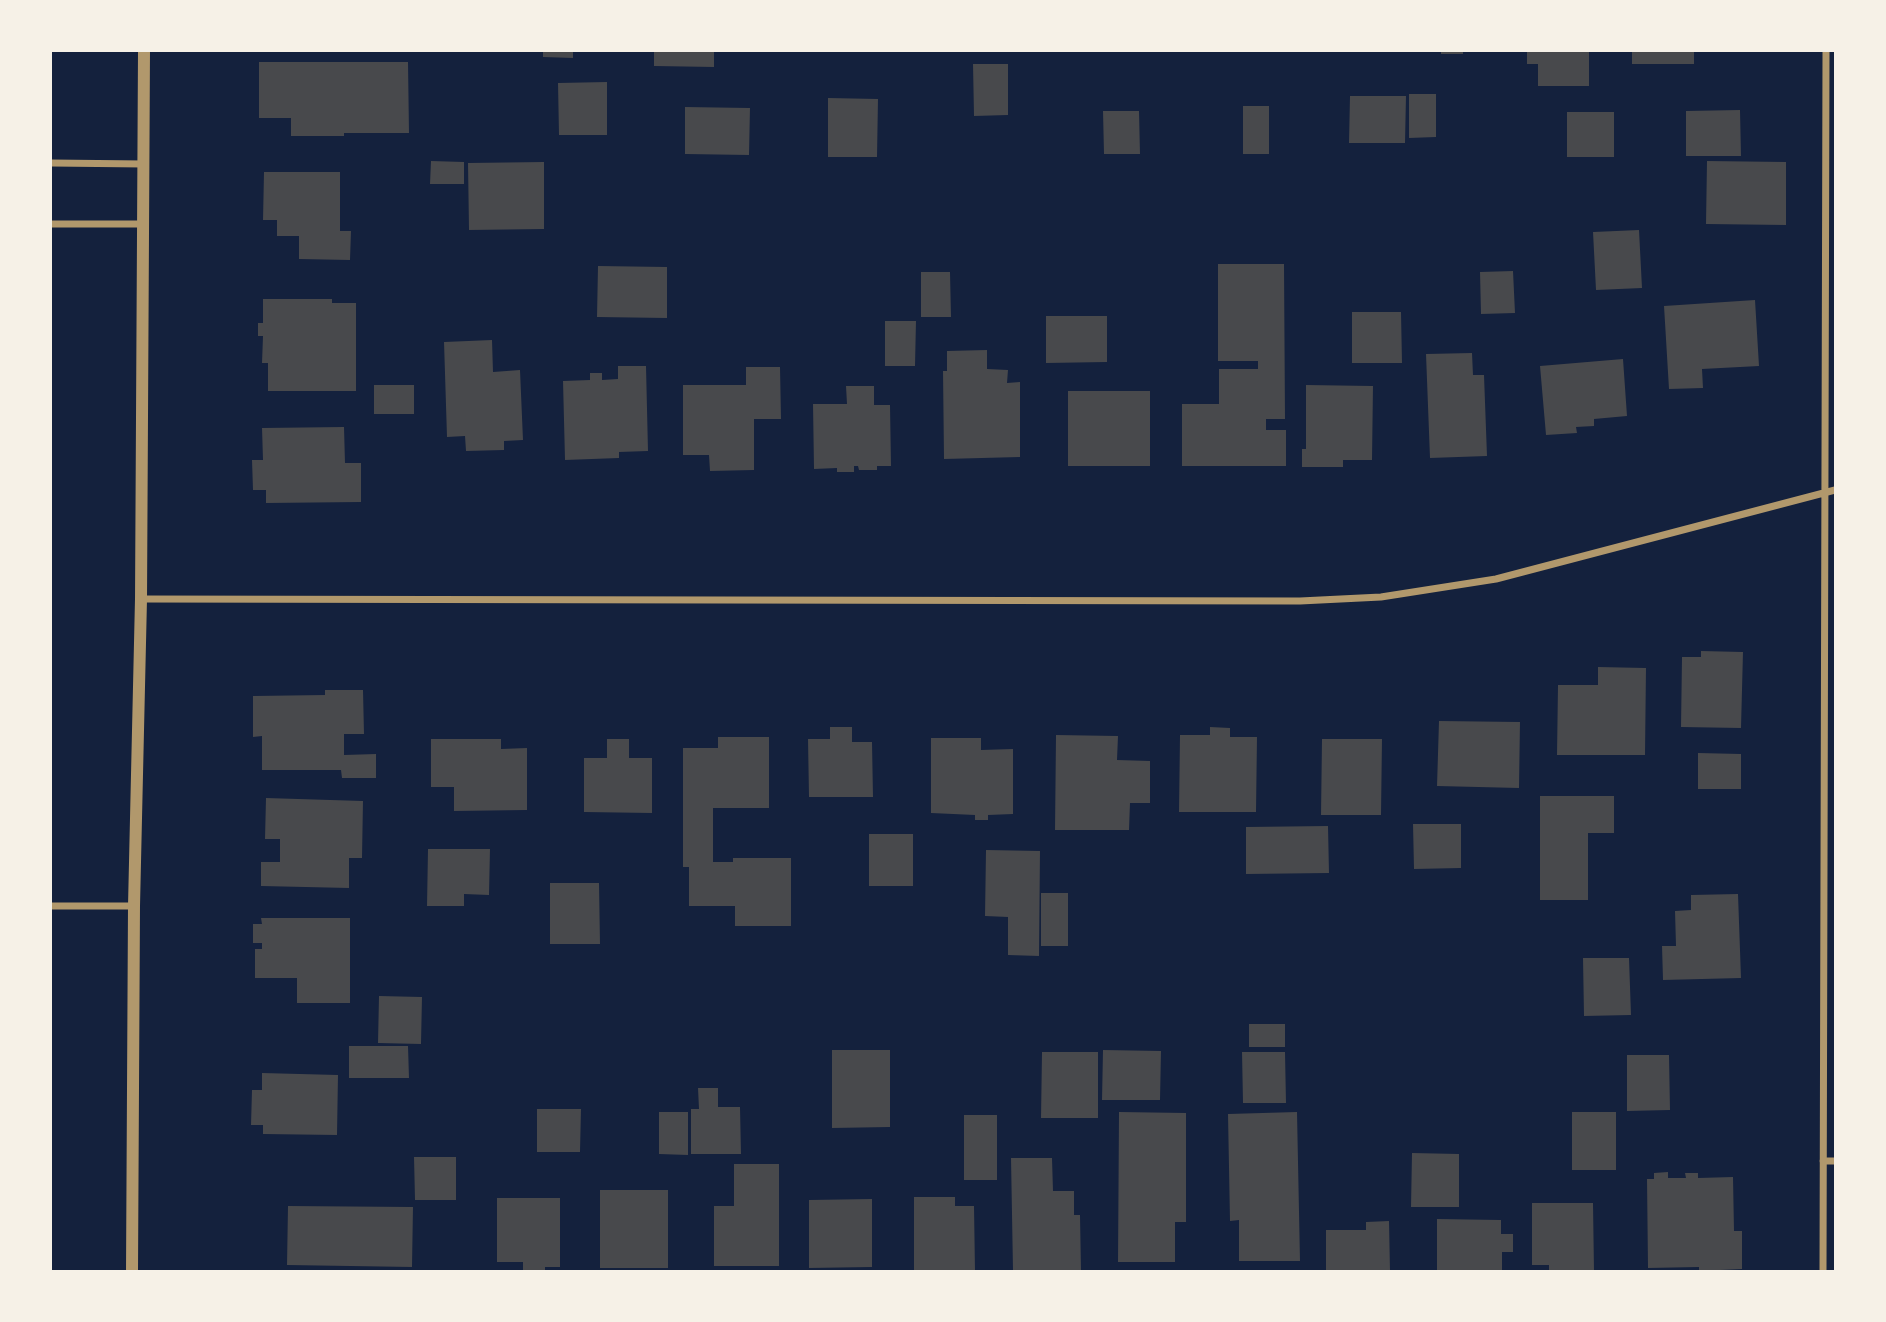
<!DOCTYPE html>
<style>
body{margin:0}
#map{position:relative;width:1886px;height:1322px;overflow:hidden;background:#14213d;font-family:"Roboto Condensed",sans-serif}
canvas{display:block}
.frame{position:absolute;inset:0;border:52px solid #f6f1e7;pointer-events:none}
</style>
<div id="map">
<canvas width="1886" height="1322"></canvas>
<div class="frame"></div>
</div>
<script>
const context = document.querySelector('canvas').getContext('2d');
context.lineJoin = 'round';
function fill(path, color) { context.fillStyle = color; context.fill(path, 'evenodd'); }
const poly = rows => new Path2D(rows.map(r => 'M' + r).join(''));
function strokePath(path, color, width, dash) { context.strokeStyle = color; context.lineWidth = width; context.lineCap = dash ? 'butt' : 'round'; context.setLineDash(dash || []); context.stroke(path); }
fill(poly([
 [543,51,573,51,573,58,543,57],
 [654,51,714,51,714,67,654,66],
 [1441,51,1463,51,1463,54,1441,54],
 [1527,51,1589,51,1589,86,1538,86,1538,64,1527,64],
 [1632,51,1694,51,1694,64,1632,64],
 [259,62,408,62,409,133,344,133,344,136,291,136,291,118,259,118],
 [973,64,1008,64,1008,115,974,116],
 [607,82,607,135,559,135,558,83],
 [1409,94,1436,94,1436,137,1409,138],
 [1350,96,1406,96,1405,143,1349,143],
 [828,98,878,99,877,157,828,157],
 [1243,106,1269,106,1269,154,1243,154],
 [685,107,750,108,749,155,685,154],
 [1740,110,1741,156,1686,156,1686,111],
 [1103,111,1139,111,1140,154,1104,154],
 [1567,112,1614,112,1614,157,1567,157],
 [431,161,464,162,464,184,430,184],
 [1707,161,1786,162,1786,225,1706,224],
 [544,162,544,229,469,230,468,163],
 [264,172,340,172,340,231,351,231,350,260,299,259,299,236,277,236,277,220,263,220],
 [1639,230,1642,288,1596,290,1593,232],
 [1218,264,1284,264,1285,419,1266,419,1266,430,1286,430,1286,466,1182,466,1182,404,1219,404,1219,369,1258,369,1258,361,1218,361],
 [598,266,667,267,667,318,597,317],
 [1513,271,1515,313,1481,314,1480,272],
 [921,272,950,272,951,317,921,317],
 [263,299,332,299,332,303,356,303,356,391,268,391,268,363,262,363,263,336,258,336,258,323,263,323],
 [1755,300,1759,366,1702,369,1703,388,1669,389,1664,306],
 [1352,312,1401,312,1402,363,1352,363],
 [1046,316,1107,316,1107,362,1046,363],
 [885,321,916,321,915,366,885,366],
 [492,340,493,372,520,370,523,440,504,441,504,450,466,451,465,436,447,437,444,342],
 [987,350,987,369,1008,370,1007,383,1020,382,1020,457,944,459,943,371,947,371,947,351],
 [1472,353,1473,375,1484,375,1487,456,1430,458,1426,354],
 [1623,359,1627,416,1594,419,1594,426,1576,427,1577,433,1546,435,1540,366],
 [618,366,646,366,648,451,619,452,619,458,565,460,563,381,590,380,590,373,602,373,602,380,618,379],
 [746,367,780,367,781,419,754,419,754,470,710,471,709,455,683,455,683,385,746,385],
 [374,385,414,385,414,414,374,414],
 [1306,385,1373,386,1372,460,1343,460,1343,467,1302,467,1302,449,1306,449],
 [846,386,874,386,874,405,890,405,891,466,877,466,877,470,859,470,858,466,854,466,854,472,837,472,837,468,814,469,813,404,847,404],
 [1068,391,1150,391,1150,466,1068,466],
 [344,427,345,463,361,463,361,502,266,503,266,490,253,490,252,460,263,460,262,428],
 [1701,651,1743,652,1741,728,1681,727,1682,657,1701,657],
 [1598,667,1646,668,1645,755,1557,755,1558,685,1598,685],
 [325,690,363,690,364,734,344,734,344,755,376,754,376,778,342,778,341,770,262,770,262,736,253,737,253,696,325,695],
 [1439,721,1520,722,1519,788,1437,786],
 [830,727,852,727,852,742,872,742,873,797,809,797,808,739,830,739],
 [1210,727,1230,728,1230,737,1257,737,1256,812,1179,812,1180,735,1210,735],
 [1056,735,1118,736,1117,760,1150,761,1150,803,1130,803,1129,830,1055,830],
 [718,737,769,737,769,808,713,808,713,862,733,862,733,858,791,858,791,926,735,926,735,906,689,906,689,867,683,867,683,748,718,748],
 [931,738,981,738,981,750,1013,749,1013,814,988,815,988,820,975,820,975,815,931,813],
 [431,739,501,739,501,749,527,748,527,810,454,811,454,787,431,787],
 [607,739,629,739,629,758,652,758,652,813,584,812,584,758,607,758],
 [1322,739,1382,739,1381,815,1321,815],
 [1698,753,1741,754,1741,789,1698,789],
 [1540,796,1614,796,1614,833,1588,833,1588,900,1540,900],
 [266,798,363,801,362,858,349,858,349,888,261,886,261,862,280,862,280,839,265,839],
 [1413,824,1461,824,1461,868,1414,869],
 [1328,826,1329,873,1246,874,1246,827],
 [869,834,913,834,913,886,869,886],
 [428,849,490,849,489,895,464,894,464,906,427,906],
 [986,850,1040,851,1039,956,1008,955,1008,917,985,916],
 [550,883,599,883,600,944,550,944],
 [1041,893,1068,893,1068,946,1041,946],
 [1738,894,1741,978,1663,980,1662,946,1676,946,1675,911,1691,910,1691,895],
 [261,918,350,918,350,1003,297,1003,297,978,255,978,255,949,262,949,262,943,253,943,253,924,262,924],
 [1583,958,1629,958,1631,1015,1584,1016],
 [379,996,422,997,421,1044,378,1043],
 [1249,1024,1285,1024,1285,1047,1249,1047],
 [349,1046,408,1046,409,1078,349,1078],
 [832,1050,890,1050,890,1127,832,1128],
 [1103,1050,1161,1051,1160,1100,1102,1100],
 [1042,1052,1098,1052,1098,1118,1041,1118],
 [1242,1052,1285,1052,1286,1103,1243,1103],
 [1627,1055,1669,1055,1670,1110,1627,1111],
 [262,1073,338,1075,337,1135,263,1134,263,1125,251,1125,252,1090,262,1090],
 [698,1088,718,1088,718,1107,740,1107,741,1154,691,1154,691,1109,699,1109],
 [537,1109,581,1109,580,1152,537,1152],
 [659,1112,688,1112,688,1155,659,1154],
 [1119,1112,1186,1113,1186,1222,1175,1222,1175,1262,1118,1262],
 [1297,1112,1300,1261,1239,1261,1239,1220,1230,1221,1228,1114],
 [1572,1112,1616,1112,1616,1170,1572,1170],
 [964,1115,997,1115,997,1180,964,1180],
 [1412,1153,1459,1154,1459,1207,1411,1207],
 [414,1157,456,1157,456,1200,415,1200],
 [1011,1158,1052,1158,1053,1191,1074,1191,1074,1215,1080,1215,1081,1271,1013,1271],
 [734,1164,779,1164,779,1266,714,1266,714,1206,734,1206],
 [1668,1172,1668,1178,1686,1178,1685,1173,1698,1173,1698,1178,1733,1177,1734,1231,1742,1231,1742,1269,1699,1271,1699,1267,1648,1268,1647,1179,1654,1179,1654,1173],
 [600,1190,668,1190,668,1268,600,1268],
 [914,1197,955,1197,955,1206,974,1206,975,1271,914,1271],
 [497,1198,560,1198,560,1267,545,1267,545,1271,523,1271,523,1262,497,1262],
 [872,1199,872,1267,809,1268,809,1200],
 [1532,1203,1593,1203,1594,1271,1549,1271,1549,1265,1532,1265],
 [288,1206,413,1207,412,1267,287,1265],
 [1437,1219,1501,1220,1501,1234,1513,1234,1513,1252,1502,1252,1502,1271,1437,1271],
 [1389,1221,1390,1271,1326,1271,1326,1230,1366,1230,1366,1222]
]), '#48494c');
strokePath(poly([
 [51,163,144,164],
 [51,224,144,224],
 [141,599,1300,601,1381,597,1496,579,1835,490],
 [51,906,134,906],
 [1823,1161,1835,1161],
 [1823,1271,1826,51]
]), '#b1986c', 7);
strokePath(poly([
 [132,1271,134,906,141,599,144,51]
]), '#b1986c', 12);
</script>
